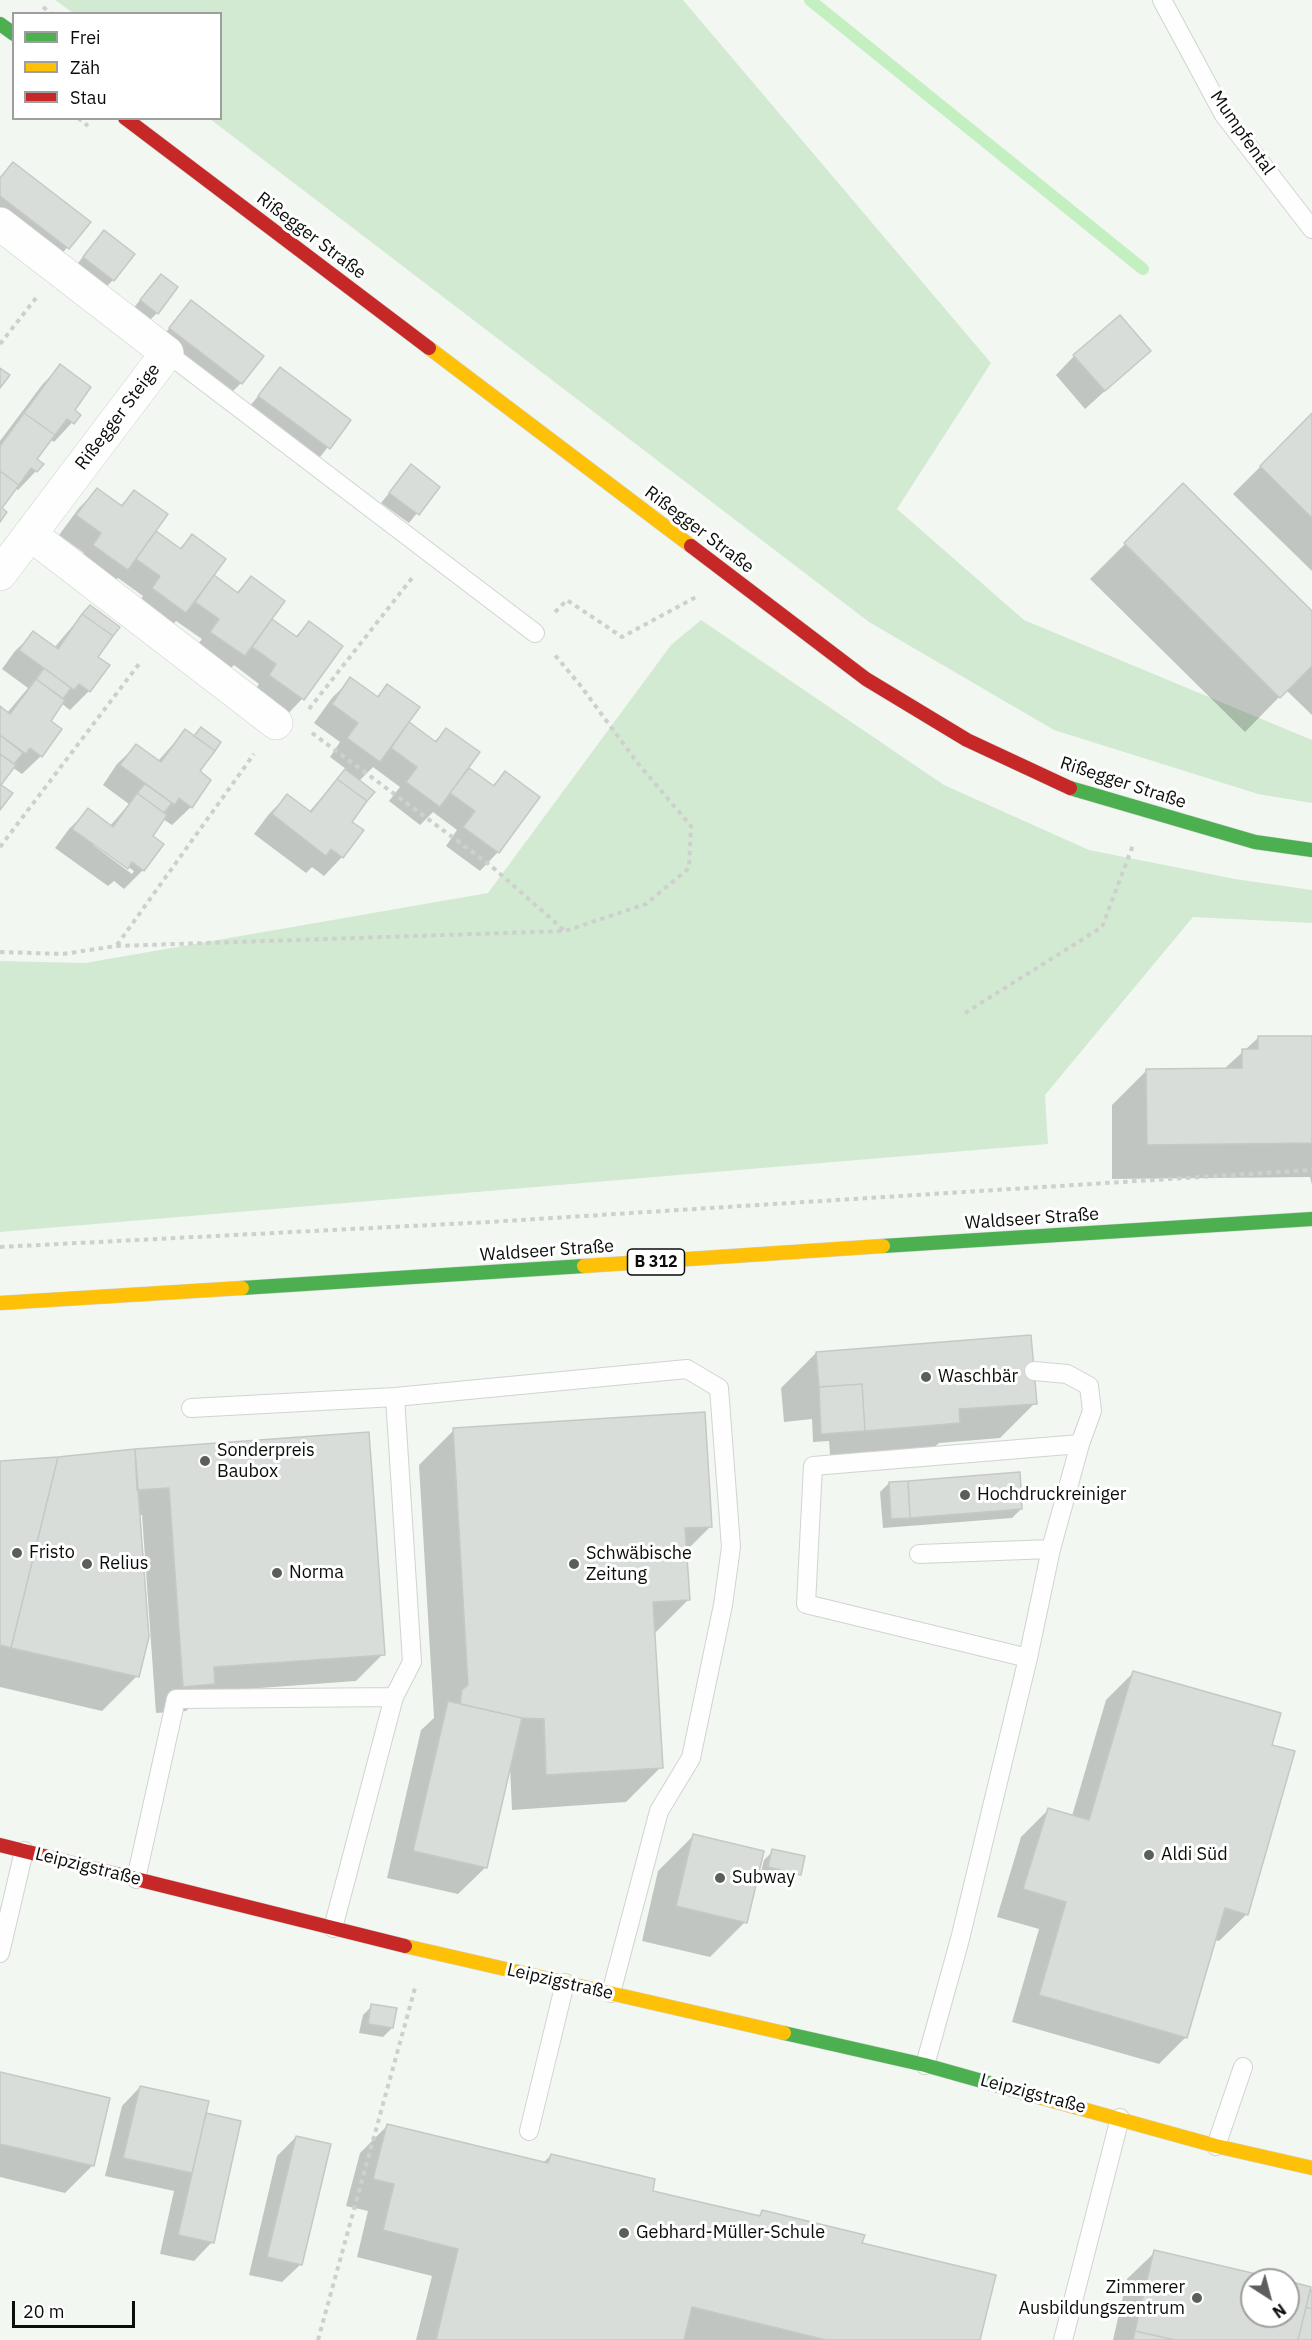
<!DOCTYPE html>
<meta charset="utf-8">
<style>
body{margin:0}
#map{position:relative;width:1312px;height:2340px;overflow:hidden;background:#f2f7f2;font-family:"IBM Plex Sans",sans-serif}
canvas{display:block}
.legend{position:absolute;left:12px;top:12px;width:210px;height:108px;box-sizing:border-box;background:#fff;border:2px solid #9d9e9d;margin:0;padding:8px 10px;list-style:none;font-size:18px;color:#0a0d09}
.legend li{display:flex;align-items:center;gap:12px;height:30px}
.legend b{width:30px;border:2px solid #9d9e9d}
.north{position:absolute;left:1240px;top:2268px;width:60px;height:60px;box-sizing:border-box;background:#fff;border:2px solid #9d9e9d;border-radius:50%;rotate:144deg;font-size:16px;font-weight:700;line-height:24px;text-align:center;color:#0a0d09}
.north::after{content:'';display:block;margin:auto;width:21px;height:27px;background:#5b5f5b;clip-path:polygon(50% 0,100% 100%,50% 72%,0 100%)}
.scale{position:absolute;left:12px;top:2301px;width:123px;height:27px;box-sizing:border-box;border:3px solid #0a0d09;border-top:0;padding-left:8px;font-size:18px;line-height:21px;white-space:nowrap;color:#0a0d09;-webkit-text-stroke:4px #fff;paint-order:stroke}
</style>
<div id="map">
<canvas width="1312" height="2340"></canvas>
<ul class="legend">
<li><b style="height:8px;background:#4caf50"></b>Frei</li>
<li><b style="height:8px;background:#ffc107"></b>Zäh</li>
<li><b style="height:8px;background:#c62828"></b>Stau</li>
</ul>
<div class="north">N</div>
<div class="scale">20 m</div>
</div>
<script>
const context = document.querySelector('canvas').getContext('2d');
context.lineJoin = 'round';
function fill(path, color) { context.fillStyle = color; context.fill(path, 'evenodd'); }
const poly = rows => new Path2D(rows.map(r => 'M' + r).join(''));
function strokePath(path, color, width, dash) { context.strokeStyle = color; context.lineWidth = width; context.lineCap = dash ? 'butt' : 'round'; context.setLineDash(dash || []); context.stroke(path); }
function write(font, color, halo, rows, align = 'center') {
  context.font = font + ' "IBM Plex Sans",sans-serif'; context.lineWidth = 6; context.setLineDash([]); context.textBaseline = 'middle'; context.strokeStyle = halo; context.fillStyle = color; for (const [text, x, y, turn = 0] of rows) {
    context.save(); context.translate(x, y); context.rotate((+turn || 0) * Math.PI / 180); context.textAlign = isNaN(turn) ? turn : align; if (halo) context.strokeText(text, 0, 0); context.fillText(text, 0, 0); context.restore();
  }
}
fill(poly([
 [55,0,683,0,991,363,897,509,1024,620,1312,740,1312,803,1258,794,1054,730,869,622,210,119,220,118,220,14,73,13],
 [701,620,944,785,1089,850,1235,879,1312,890,1312,923,1193,917,1045,1095,1048,1144,0,1232,0,961,85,963,488,893,671,645]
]), '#d3ead2');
fill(poly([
 [13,164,89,222,59,257,0,212,0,177],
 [95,241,113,280,104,289,75,267],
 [152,285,157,313,148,322,132,310],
 [191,302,241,383,232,392,161,338],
 [1149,351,1085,409,1056,375,1074,356],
 [60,366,73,410,79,415,54,442,50,439,35,459,36,471,18,490,15,488,0,508,0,441,42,385],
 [280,369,349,420,320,457,250,406],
 [1312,415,1312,571,1233,494],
 [411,466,438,487,409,523,381,503],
 [1183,486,1312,613,1312,715,1286,690,1245,732,1090,579],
 [97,490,120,506,134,492,154,531,179,549,192,536,212,576,236,593,251,578,270,619,295,637,309,623,341,646,302,699,284,718,252,694,259,684,234,665,225,674,193,651,202,639,176,621,167,631,134,608,143,596,118,578,108,587,76,564,84,553,59,535,79,508],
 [81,616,96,657,108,666,89,691,70,710,61,703,49,721,41,756,22,774,12,767,0,783,0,708,7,713,28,688,2,669,15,651,34,633,54,648],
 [351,679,376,697,388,686,407,722,434,742,446,730,467,768,492,786,505,773,498,852,480,871,446,846,457,830,433,812,420,825,389,801,400,787,373,767,359,781,342,857,324,876,312,867,306,873,254,834,269,814,287,796,309,812,346,769,330,757,340,742,314,723,332,698],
 [201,729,198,772,191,807,172,825,163,819,151,836,162,844,143,870,124,889,114,881,108,886,55,848,69,829,88,810,110,826,129,804,103,785,117,764,136,746,158,761,185,731,193,737],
 [95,843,134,871,132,874,93,845],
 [1312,1037,1312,1185,1310,1177,1112,1179,1112,1105,1147,1070,1224,1069,1258,1038],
 [816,1353,1035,1403,1000,1438,939,1443,923,1458,831,1465,829,1441,813,1442,812,1419,784,1422,781,1388],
 [454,1430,711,1526,685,1552,688,1600,654,1634,661,1767,626,1802,512,1810,510,1767,486,1867,458,1894,387,1878,421,1730,434,1718,419,1465],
 [135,1451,383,1654,356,1681,205,1692,186,1711,156,1713,142,1515,138,1515,137,1676,102,1711,0,1687,0,1462],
 [889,1483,1021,1509,1012,1518,883,1528,880,1492],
 [1133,1673,1270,1746,1247,1914,1219,1941,1214,1940,1186,2037,1159,2064,1012,2022,1039,1929,997,1917,1021,1837,1048,1810,1072,1816,1106,1700],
 [693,1836,745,1922,710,1957,642,1941,658,1871],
 [773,1851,799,1874,790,1883,760,1876,764,1860],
 [372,2006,392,2028,383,2037,359,2033,363,2015],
 [0,2073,93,2165,65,2193,0,2177],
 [140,2087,204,2115,212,2242,194,2261,160,2254,174,2191,105,2176,122,2106],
 [387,2126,543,2163,551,2155,651,2192,757,2217,762,2212,861,2245,978,2340,416,2340,432,2276,357,2257,368,2211,346,2206,360,2153],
 [296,2137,301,2264,282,2282,249,2275,277,2156],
 [1155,2252,1275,2280,1252,2280,1252,2316,1288,2316,1288,2283,1307,2295,1312,2292,1312,2340,1113,2340,1127,2279]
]), '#0003');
strokePath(poly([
 [810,0,1143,269]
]), '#c4f0c1', 12);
const building = poly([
 [13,162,91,222,69,249,0,196,0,178,13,162],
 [104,230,135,254,114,281,83,257,104,230],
 [161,274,178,287,158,314,140,300,161,274],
 [191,300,264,356,242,384,169,328,191,300],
 [1120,315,1151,351,1105,391,1073,355,1120,315],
 [60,364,91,387,75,410,81,415,74,424,67,419,55,435,24,413,60,364],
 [280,367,351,420,330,449,258,396,280,367],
 [0,368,10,375,0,388,0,368],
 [24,413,55,435,37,459,44,464,37,472,31,468,19,485,0,471,0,446,24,413],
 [1312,413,1312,518,1260,466,1312,413],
 [411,464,440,487,419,515,389,493,411,464],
 [0,471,19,485,2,508,7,512,0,522,0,471],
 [1183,483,1312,611,1312,666,1280,698,1124,543,1183,483],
 [97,488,122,506,134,490,168,514,128,570,93,545,101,533,76,515,97,488],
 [156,531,181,549,192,534,226,559,186,613,152,588,160,576,136,559,156,531],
 [214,575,238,593,251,576,285,601,245,656,210,632,219,619,195,602,214,575],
 [90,605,120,627,113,636,82,614,90,605],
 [82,614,113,636,98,657,110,665,90,692,79,684,74,690,19,650,33,631,58,649,82,614],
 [272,619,297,637,309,621,343,646,304,700,269,675,276,664,252,647,272,619],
 [44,668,71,688,63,699,36,679,44,668],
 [350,677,378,697,387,684,420,707,380,762,347,738,358,723,332,704,350,677],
 [36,679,65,700,51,721,62,729,42,757,30,748,26,754,0,735,0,706,10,714,36,679],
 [409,722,436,742,446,728,480,752,440,807,406,782,417,767,391,748,409,722],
 [201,727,221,742,215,751,194,736,201,727],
 [185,729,215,751,200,771,211,780,192,808,179,798,175,805,120,765,136,744,161,762,185,729],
 [0,735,23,753,14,764,0,754,0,735],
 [0,754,16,765,1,785,13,793,0,810,0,754],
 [469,768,494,786,505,771,540,797,499,853,463,827,475,811,450,793,469,768],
 [345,769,375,792,367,801,337,779,345,769],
 [337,779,367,801,352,822,364,830,343,858,331,849,326,856,272,814,287,794,311,812,337,779],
 [145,784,172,803,164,813,137,793,145,784],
 [137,793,167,815,153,836,164,844,144,871,132,862,128,869,72,829,88,808,113,827,137,793],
 [1258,1036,1312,1036,1312,1143,1147,1145,1146,1069,1242,1068,1242,1049,1258,1049,1258,1036],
 [1031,1335,1037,1404,959,1409,960,1423,865,1431,862,1384,819,1387,816,1352,1031,1335],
 [862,1384,865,1431,821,1434,819,1387,862,1384],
 [705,1412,712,1527,685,1528,690,1600,653,1602,663,1768,546,1775,544,1719,522,1718,460,1704,462,1690,468,1685,453,1428,705,1412],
 [369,1432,385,1655,214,1667,215,1684,183,1687,169,1488,137,1490,135,1449,369,1432],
 [135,1449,149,1637,139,1677,11,1648,58,1457,135,1449],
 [58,1457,11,1648,0,1645,0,1461,58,1457],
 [1020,1472,1022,1509,910,1518,908,1481,1020,1472],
 [908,1481,910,1518,891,1519,889,1482,908,1481],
 [1133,1671,1281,1713,1272,1745,1295,1751,1248,1915,1225,1908,1187,2038,1039,1995,1066,1902,1023,1889,1048,1808,1089,1820,1133,1671],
 [448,1701,522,1718,487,1868,413,1851,448,1701],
 [693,1834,764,1851,747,1923,676,1906,693,1834],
 [772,1849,805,1856,801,1875,768,1867,772,1849],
 [371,2004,397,2008,393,2028,368,2024,371,2004],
 [0,2072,110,2098,94,2166,0,2144,0,2072],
 [140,2086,209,2101,192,2173,123,2158,140,2086],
 [206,2113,241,2121,214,2243,178,2235,206,2113],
 [387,2124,548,2163,551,2154,655,2179,653,2191,760,2216,762,2210,865,2235,862,2243,996,2275,980,2340,826,2340,692,2307,684,2340,436,2340,458,2249,383,2230,394,2184,373,2179,387,2124],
 [296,2136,331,2144,302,2265,267,2257,296,2136],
 [1154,2250,1282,2280,1252,2280,1252,2316,1288,2316,1288,2281,1311,2287,1298,2340,1175,2340,1135,2331,1154,2250],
 [1310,2290,1312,2290,1312,2309,1306,2307,1310,2290],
 [1306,2307,1312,2309,1312,2340,1298,2340,1306,2307],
 [1135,2331,1175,2340,1133,2340,1135,2331]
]);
fill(building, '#d9ddd9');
strokePath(building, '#c5c9c5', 1.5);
const lane = poly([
 [1162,0,1224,115,1312,229],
 [167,353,535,633],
 [191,1408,395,1397,687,1369,719,1388,731,1547,723,1605,691,1758,659,1811,611,1993],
 [919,1554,1051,1549],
 [1028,1658,806,1604,813,1466,1080,1444],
 [394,1697,412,1662,395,1397],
 [136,1879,176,1699,394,1697,333,1928],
 [0,1953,24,1851],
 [925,2065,960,1939,1028,1658,1051,1549,1080,1444,1092,1411,1089,1386,1067,1374,1034,1371],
 [529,2131,565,1983],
 [1216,2146,1243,2067],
 [1063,2340,1120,2118]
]);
const street = poly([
 [0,224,167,353,0,574],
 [30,534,276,723]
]);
const fast = poly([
 [0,24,14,34],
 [1070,788,1255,842,1312,850],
 [883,1246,1312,1219],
 [242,1288,584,1266],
 [784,2033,925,2065,1028,2094]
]);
const slow = poly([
 [429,348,691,546],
 [584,1266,883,1246],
 [0,1303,242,1288],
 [405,1946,784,2033],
 [1028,2094,1216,2146,1312,2168]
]);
const jam = poly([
 [125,118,429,348],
 [691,546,866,679,967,740,1070,788],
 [0,1845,405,1946]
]);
strokePath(lane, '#d0d4d0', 20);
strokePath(street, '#d0d4d0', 34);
strokePath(fast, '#d0d4d0', 15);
strokePath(slow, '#d0d4d0', 15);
strokePath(jam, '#d0d4d0', 15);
strokePath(poly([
 [43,7,52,14],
 [78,118,88,126],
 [0,344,36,298],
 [555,612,567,600,622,637,696,597],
 [309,709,412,578],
 [312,733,490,865,565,931],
 [0,847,139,664],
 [117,945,254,754],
 [0,952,63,954,116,946,565,931,646,904,689,868,691,826,636,761,580,685,554,654],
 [965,1013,1102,927,1133,845],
 [0,1247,489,1222,1312,1170],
 [318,2340,415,1988]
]), '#ced0ce', 4, [4.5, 4.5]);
strokePath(lane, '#fdfefd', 18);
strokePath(street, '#fdfefd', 33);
strokePath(fast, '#4caf50', 14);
strokePath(slow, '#ffc107', 14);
strokePath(jam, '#c62828', 14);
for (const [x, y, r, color] of [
 [926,1377,6,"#5b5f5b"],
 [205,1461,6,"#5b5f5b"],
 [965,1495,6,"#5b5f5b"],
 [17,1553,6,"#5b5f5b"],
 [87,1564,6,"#5b5f5b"],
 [574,1564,6,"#5b5f5b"],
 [277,1573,6,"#5b5f5b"],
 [1149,1855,6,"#5b5f5b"],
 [720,1878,6,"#5b5f5b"],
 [624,2233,6,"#5b5f5b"],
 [1197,2298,6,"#5b5f5b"]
]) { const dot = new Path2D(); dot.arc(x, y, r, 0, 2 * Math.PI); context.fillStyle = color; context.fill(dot); strokePath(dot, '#fff', 2); }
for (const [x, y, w] of [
 [656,1262,57]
]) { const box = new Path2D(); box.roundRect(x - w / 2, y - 13, w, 26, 4.5); context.fillStyle = '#fff'; context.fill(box); strokePath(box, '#0a0d09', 1.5); }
write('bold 16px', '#0a0d09', null, [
 ["B 312",656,1262]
]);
write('18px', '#0a0d09', '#fff', [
 ["Mumpfental",1242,133,55],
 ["Rißegger Straße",311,236,37],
 ["Rißegger Steige",118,417,-53],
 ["Rißegger Straße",699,530,37],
 ["Rißegger Straße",1123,783,18],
 ["Waldseer Straße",1032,1219,-4],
 ["Waldseer Straße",547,1251,-4],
 ["Leipzigstraße",88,1867,14],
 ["Leipzigstraße",560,1982,13],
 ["Leipzigstraße",1033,2094,15]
]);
write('18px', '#0a0d09', '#fff', [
 ["Waschbär",938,1377],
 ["Sonderpreis",217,1451],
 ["Baubox",217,1472],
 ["Hochdruckreiniger",977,1495],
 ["Fristo",29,1553],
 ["Schwäbische",586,1554],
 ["Zeitung",586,1575],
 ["Relius",99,1564],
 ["Norma",289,1573],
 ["Aldi Süd",1161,1855],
 ["Subway",732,1878],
 ["Gebhard-Müller-Schule",636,2233],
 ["Zimmerer",1185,2288,"right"],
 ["Ausbildungszentrum",1185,2309,"right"]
], 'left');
</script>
